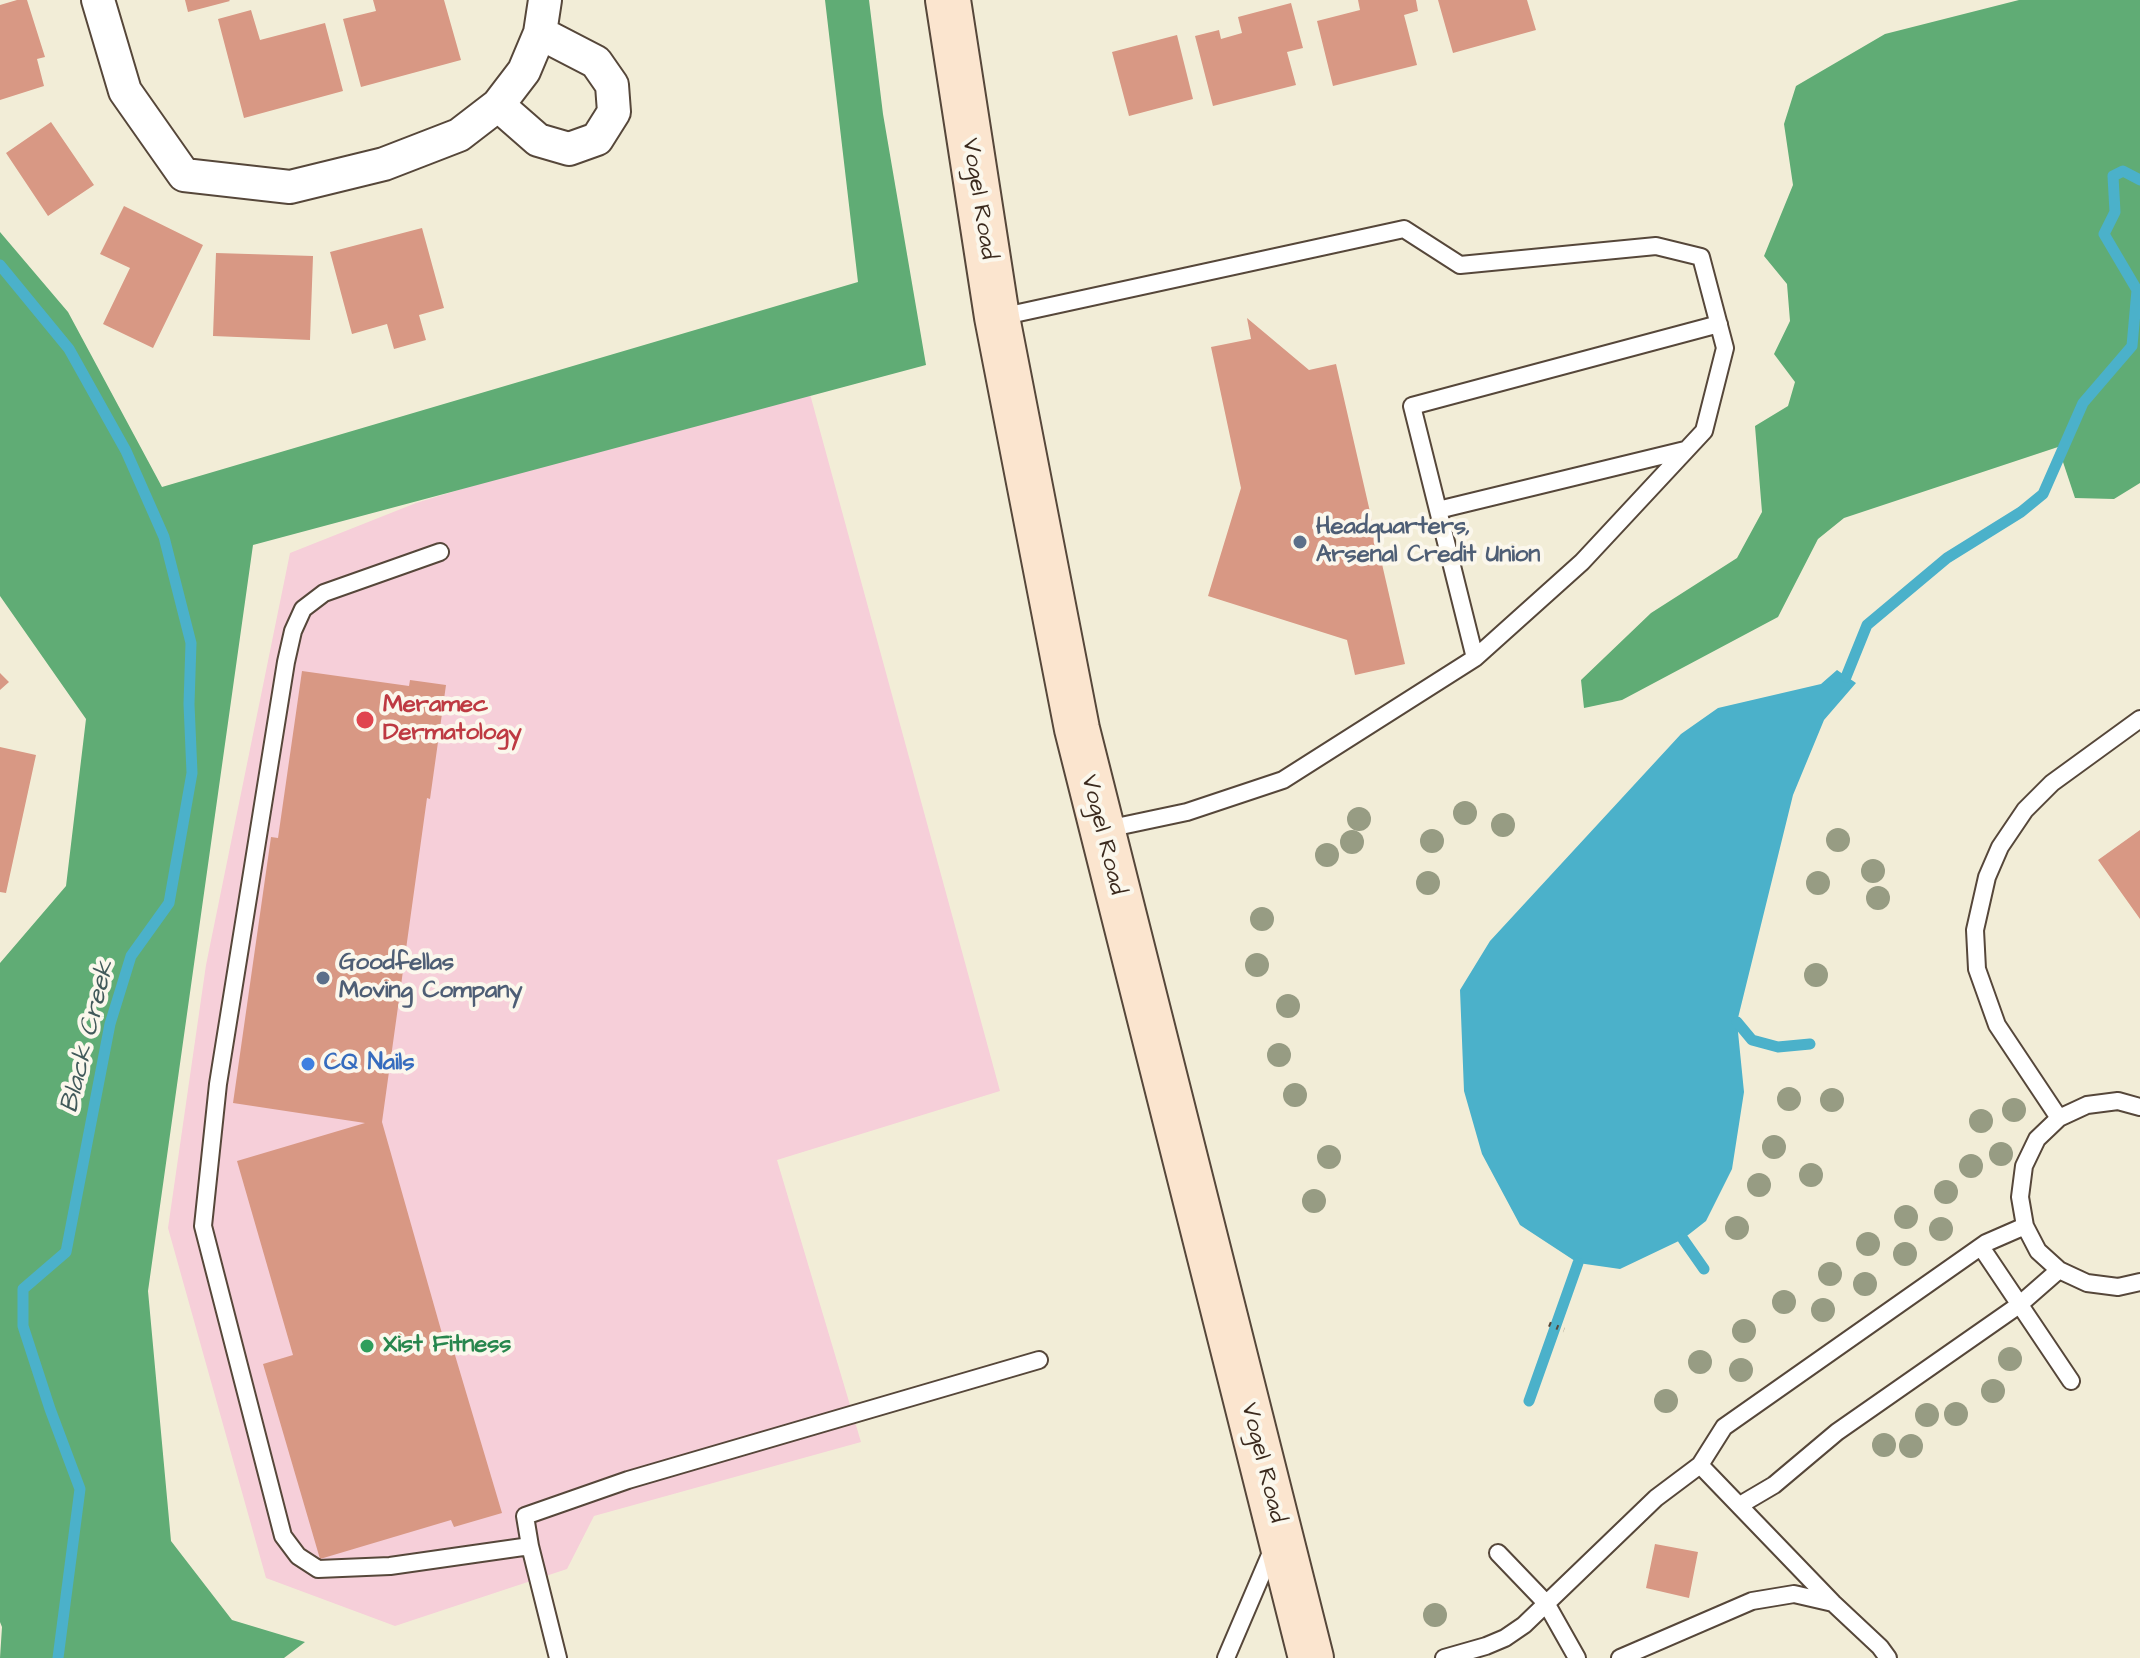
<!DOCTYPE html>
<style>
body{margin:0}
canvas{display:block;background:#f2edd7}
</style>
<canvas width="2140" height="1658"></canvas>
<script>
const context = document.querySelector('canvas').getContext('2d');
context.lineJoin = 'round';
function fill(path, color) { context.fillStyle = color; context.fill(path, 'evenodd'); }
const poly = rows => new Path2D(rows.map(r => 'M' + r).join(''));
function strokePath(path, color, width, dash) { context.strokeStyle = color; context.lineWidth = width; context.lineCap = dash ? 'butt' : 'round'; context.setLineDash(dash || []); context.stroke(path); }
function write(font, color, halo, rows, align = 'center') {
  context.font = font + ' "Architects Daughter",sans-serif'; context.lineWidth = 8; context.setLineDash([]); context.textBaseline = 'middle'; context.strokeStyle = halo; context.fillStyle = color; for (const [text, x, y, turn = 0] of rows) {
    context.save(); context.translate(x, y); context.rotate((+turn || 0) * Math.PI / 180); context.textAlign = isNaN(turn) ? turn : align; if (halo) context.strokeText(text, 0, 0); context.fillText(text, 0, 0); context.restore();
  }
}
fill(poly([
 [807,383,1000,1091,777,1160,861,1442,594,1516,567,1569,395,1626,266,1578,168,1228,206,965,290,553,416,503]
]), '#f6cfd9');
fill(poly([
 [825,0,869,0,883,114,926,365,253,545,148,1291,171,1541,232,1620,305,1642,284,1658,0,1658,2,1627,0,1622,0,963,66,886,86,719,0,596,0,232,68,312,162,487,858,282],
 [2019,0,2140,0,2140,483,2114,499,2075,498,2058,447,1844,518,1818,539,1778,617,1622,700,1584,708,1581,680,1651,613,1737,558,1762,512,1755,426,1788,406,1795,382,1774,354,1790,321,1787,284,1764,256,1793,185,1784,124,1796,86,1885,34]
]), '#60ac75');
fill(poly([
 [1837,670,1856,683,1824,720,1793,795,1737,1022,1744,1092,1732,1169,1706,1221,1683,1239,1620,1269,1578,1263,1520,1225,1482,1154,1464,1091,1460,990,1490,941,1681,734,1718,708,1821,684]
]), '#4bb1ca');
strokePath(poly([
 [0,265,69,349,126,451,164,537,191,643,189,704,192,773,169,903,131,956,110,1024,66,1252,23,1289,23,1326,50,1409,80,1489,58,1658],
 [1846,677,1867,625,1947,558,2021,512,2043,494,2083,403,2132,346,2137,290,2104,234,2115,212,2113,176,2123,171,2140,180],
 [1737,1022,1752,1040,1778,1047,1810,1044],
 [1683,1239,1704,1269],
 [1529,1401,1578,1263]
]), '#4bb1ca', 11);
fill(poly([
 [17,0,27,0,45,57,37,59,44,86,0,100,0,5],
 [185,0,229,0,230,1,188,12],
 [373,0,444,0,461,60,361,87,343,19,376,11],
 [1358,0,1416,0,1418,11,1404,15,1417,65,1333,86,1317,21,1360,10],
 [1438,0,1527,0,1536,30,1453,53],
 [1291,3,1303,48,1287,52,1296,85,1213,106,1195,36,1219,30,1221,39,1242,33,1238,17],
 [251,10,260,40,325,23,343,91,244,118,218,19],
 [1177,35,1193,99,1129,116,1112,52],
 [51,122,94,185,48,216,6,153],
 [124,206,203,245,153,348,103,324,130,268,100,254],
 [422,228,444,308,419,315,426,340,394,349,387,324,352,334,330,252],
 [216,253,313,256,310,340,213,336],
 [1247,318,1309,370,1336,364,1405,664,1355,675,1347,640,1208,596,1241,488,1211,347,1251,339],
 [302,671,409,686,410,680,446,685,430,799,427,798,382,1122,443,1337,449,1335,502,1513,454,1527,451,1520,320,1559,263,1364,293,1355,237,1161,365,1123,233,1103,271,837,278,838],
 [0,673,9,682,0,690],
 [0,747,36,755,6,893,0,892],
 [2140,830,2140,919,2098,860],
 [1655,1544,1698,1552,1689,1598,1646,1588]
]), '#d89884');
const service = poly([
 [1000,317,1404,229,1460,265,1656,246,1701,257,1725,348,1704,431,1582,562,1475,658,1283,780,1187,812,1102,830],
 [1438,510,1685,450],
 [440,552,324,593,303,609,293,631,286,662,218,1084,203,1226,283,1536,298,1556,318,1569,390,1566,530,1546],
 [1475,658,1412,406,1719,324],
 [2140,1107,2118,1101,2087,1105,2059,1118,2037,1139,2024,1166,2020,1197,2025,1226,2038,1251,2059,1270,2087,1283,2118,1287,2140,1282],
 [2059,1118,1997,1025,1977,969,1975,930,1987,877,2000,847,2025,810,2052,783,2140,719],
 [1981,1247,2071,1381],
 [1700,1465,1833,1603,1880,1647,1888,1658],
 [1740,1505,1774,1485,1837,1432,2019,1305,2059,1270],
 [1498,1553,1546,1603,1577,1658],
 [558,1658,530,1546,525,1516,628,1480,1039,1360],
 [1226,1658,1273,1548],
 [1444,1658,1486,1646,1505,1638,1524,1625,1656,1498,1700,1465,1724,1427,1986,1243,2025,1226],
 [1620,1658,1752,1601,1794,1594,1833,1603]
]);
const minor = poly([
 [98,0,125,91,184,175,290,187,384,164,459,135,498,105,524,71,540,33,545,0],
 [498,105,538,140,569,149,597,139,614,112,612,85,596,62,540,33]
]);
const secondary = poly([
 [948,0,997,317,1077,729,1311,1658]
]);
strokePath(service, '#56473a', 20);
strokePath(minor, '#56473a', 36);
strokePath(secondary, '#56473a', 48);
strokePath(poly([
 [1549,1324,1564,1330]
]), '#56473a', 5, [2, 6]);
strokePath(service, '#fff', 16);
strokePath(minor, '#fff', 32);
strokePath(secondary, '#fbe5cf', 44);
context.fillStyle = '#979c83';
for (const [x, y] of [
 [1465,813],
 [1359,819],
 [1503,825],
 [1838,840],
 [1432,841],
 [1352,842],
 [1327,855],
 [1873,871],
 [1428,883],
 [1818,883],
 [1878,898],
 [1262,919],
 [1257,965],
 [1816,975],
 [1288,1006],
 [1279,1055],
 [1295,1095],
 [1789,1099],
 [1832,1100],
 [2014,1110],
 [1981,1121],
 [1774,1147],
 [2001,1154],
 [1329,1157],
 [1971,1166],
 [1811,1175],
 [1759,1185],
 [1946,1192],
 [1314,1201],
 [1906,1217],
 [1737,1228],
 [1941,1229],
 [1868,1244],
 [1905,1254],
 [1830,1274],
 [1865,1284],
 [1784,1302],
 [1823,1310],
 [1744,1331],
 [2010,1359],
 [1700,1362],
 [1741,1370],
 [1993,1391],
 [1666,1401],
 [1956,1414],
 [1927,1415],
 [1884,1445],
 [1911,1446],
 [1435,1615]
]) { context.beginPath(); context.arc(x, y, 12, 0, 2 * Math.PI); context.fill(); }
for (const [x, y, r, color] of [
 [1300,542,8,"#5c6f8a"],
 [365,720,10,"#e0444e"],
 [323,978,8,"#5c6f8a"],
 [308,1064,8,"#3f7fe0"],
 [367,1346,8,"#2e9e5b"]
]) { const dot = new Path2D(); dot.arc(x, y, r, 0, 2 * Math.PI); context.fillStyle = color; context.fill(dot); strokePath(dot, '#fbf7ec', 3); }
write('24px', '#3b2a1e', '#fbf7ec', [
 ["Vogel Road",978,199,81],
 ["Vogel Road",1102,835,76],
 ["Vogel Road",1262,1463,76]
]);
write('bold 24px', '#4e5e75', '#fbf7ec', [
 ["Headquarters,",1316,528],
 ["Arsenal Credit Union",1316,556],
 ["Goodfellas",339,964],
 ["Moving Company",339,992]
], 'left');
write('bold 24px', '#be3a42', '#fbf7ec', [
 ["Meramec",383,706],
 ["Dermatology",383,734]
], 'left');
write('bold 24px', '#366cbe', '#fbf7ec', [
 ["CQ Nails",324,1064]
], 'left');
write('bold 24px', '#27864d', '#fbf7ec', [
 ["Xist Fitness",383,1346]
], 'left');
write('italic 26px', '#41595a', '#fbf7ec', [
 ["Black Creek",89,1037,-76]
]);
</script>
